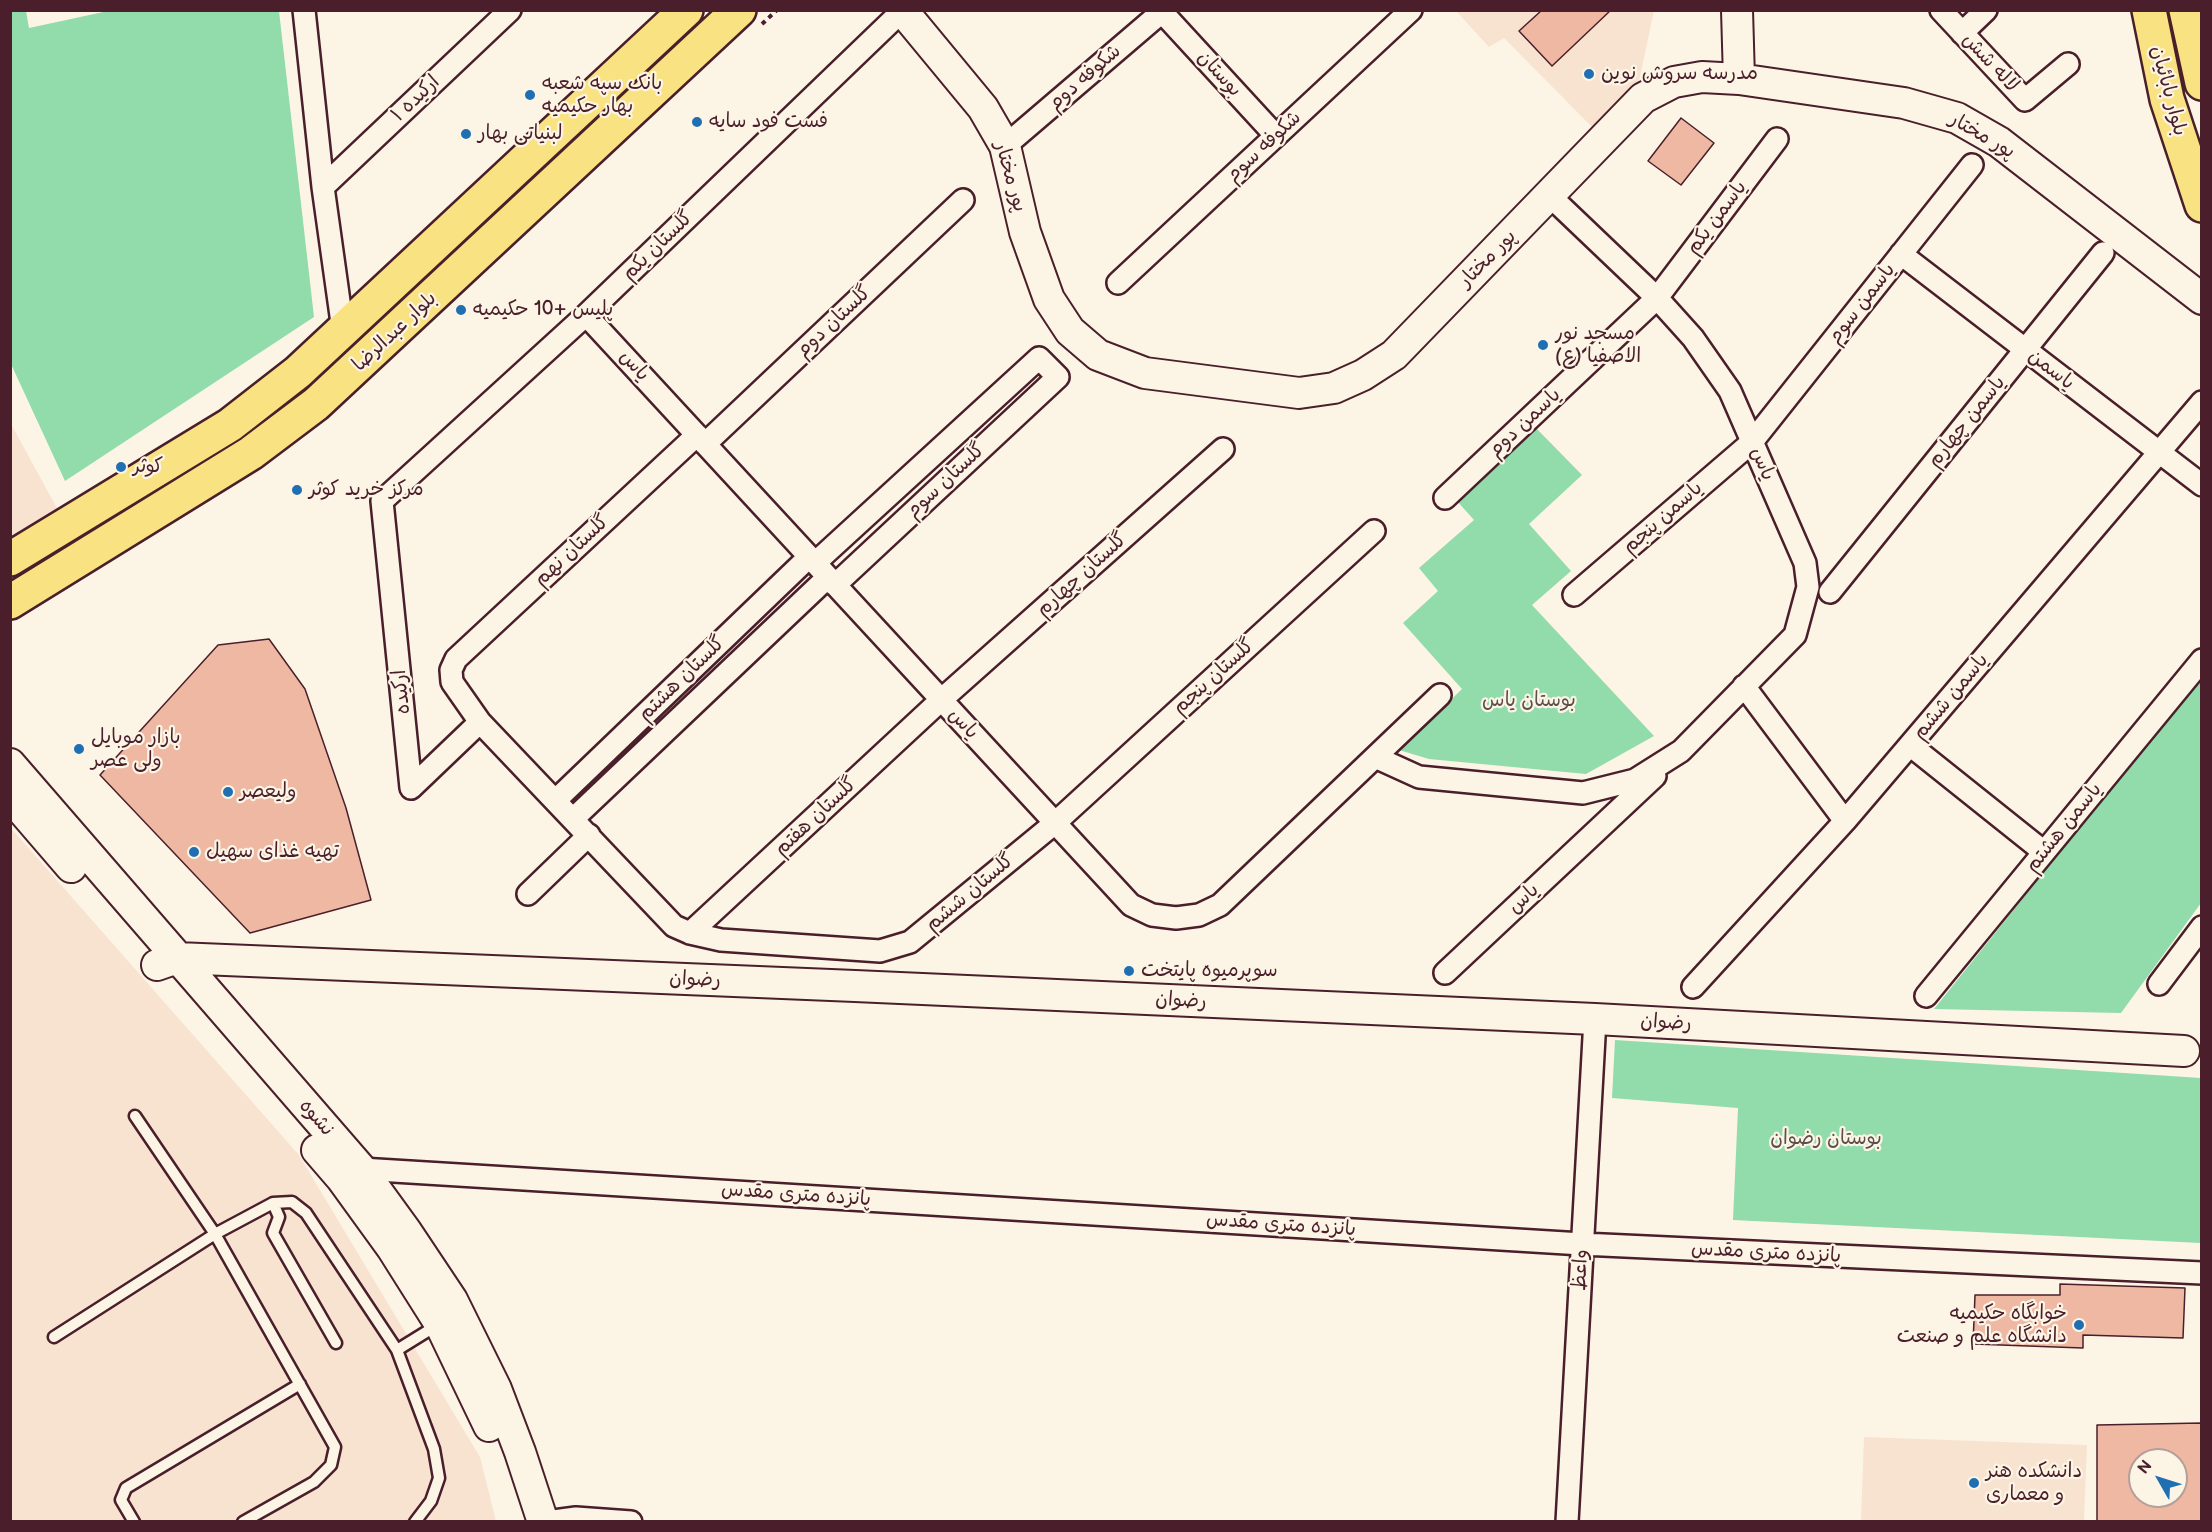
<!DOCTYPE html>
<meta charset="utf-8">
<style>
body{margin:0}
#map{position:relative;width:2212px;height:1532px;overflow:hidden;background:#fcf5e5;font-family:"Balsamiq Sans",sans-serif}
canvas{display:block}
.frame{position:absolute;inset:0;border:12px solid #4a1f2b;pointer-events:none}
.north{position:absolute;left:2128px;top:1448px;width:60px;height:60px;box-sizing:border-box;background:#fcf5e5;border:2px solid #b59f9b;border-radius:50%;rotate:309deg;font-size:16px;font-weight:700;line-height:24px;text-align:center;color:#4a1f2b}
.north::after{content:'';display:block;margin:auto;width:21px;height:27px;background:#1f6fb2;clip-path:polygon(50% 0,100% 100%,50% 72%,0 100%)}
</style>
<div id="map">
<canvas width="2212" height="1532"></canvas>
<div class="frame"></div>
<div class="north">N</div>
</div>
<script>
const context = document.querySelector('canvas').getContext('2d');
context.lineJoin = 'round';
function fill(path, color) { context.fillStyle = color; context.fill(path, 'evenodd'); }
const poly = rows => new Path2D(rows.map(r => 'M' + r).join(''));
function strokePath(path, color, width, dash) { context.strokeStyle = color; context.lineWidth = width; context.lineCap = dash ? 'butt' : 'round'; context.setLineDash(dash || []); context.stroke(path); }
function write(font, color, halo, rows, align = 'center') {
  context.font = font + ' "Balsamiq Sans","Playpen Sans Arabic",sans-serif'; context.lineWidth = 4.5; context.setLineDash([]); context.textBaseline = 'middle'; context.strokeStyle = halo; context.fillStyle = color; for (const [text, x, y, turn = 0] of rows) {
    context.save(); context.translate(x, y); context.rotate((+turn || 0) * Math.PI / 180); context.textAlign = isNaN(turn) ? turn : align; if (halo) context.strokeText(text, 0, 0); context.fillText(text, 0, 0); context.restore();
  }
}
fill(poly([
 [1456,11,1654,11,1637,90,1592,127,1504,38,1489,47],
 [11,424,58,510,11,539,10,539],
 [10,827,299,1155,480,1457,496,1521,11,1521],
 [1864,1437,2087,1445,2084,1521,1861,1521]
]), '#f8e3d1');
fill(poly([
 [10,11,26,11,29,28,108,11,279,11,314,317,65,481,11,364],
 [1535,427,1582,475,1529,524,1571,571,1532,605,1654,736,1586,774,1429,759,1399,750,1462,689,1403,623,1438,591,1419,568,1474,520,1457,501],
 [2201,677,2201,903,2121,1013,1934,1009],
 [1615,1040,2201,1078,2201,1243,1733,1220,1738,1108,1612,1098]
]), '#92dbab');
const building = poly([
 [1542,10,1611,10,1552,66,1519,31,1542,10],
 [1681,118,1714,143,1681,185,1648,161,1681,118],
 [269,639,305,689,346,808,371,900,250,933,100,775,218,645,269,639],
 [2060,1284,2185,1288,2183,1338,2083,1335,2083,1348,1973,1344,1975,1295,2060,1295,2060,1284],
 [2202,1423,2202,1521,2097,1521,2097,1425,2202,1423],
 [2140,1460,2176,1460,2176,1496,2140,1496,2140,1460]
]);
fill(building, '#eeb8a3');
strokePath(building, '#4a1f2b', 1.5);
const lane = poly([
 [135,1116,215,1234,335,1447,331,1465,314,1482,243,1522],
 [273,1203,279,1217,273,1233,336,1343],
 [54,1337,215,1234,273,1203,292,1202,306,1213,397,1350,434,1449,439,1478,431,1501,415,1522],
 [397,1350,439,1324],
 [134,1522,121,1500,126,1488,300,1384]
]);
const street = poly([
 [304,10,323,187,343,330],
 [1941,10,2025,100,2068,64],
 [1162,12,1276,136],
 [1962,33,1986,10],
 [1005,146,1164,10],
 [323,187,510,10],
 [1901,254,2202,485],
 [1118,283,1411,10],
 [586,315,1131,905,1152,915,1176,918,1199,915,1220,905,1440,695],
 [697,435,456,659,451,670,452,682,480,722,674,926,690,933,721,940,880,951,910,942,1055,823,1374,531],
 [705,444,963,200],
 [1445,498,1657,298,1777,139],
 [815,563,1039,358,1058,377,835,585],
 [1830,592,2103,253],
 [1574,595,1752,442,1972,165],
 [1744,686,1845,821],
 [480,722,411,788,382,501,586,315,902,11],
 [1910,745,2044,852],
 [1375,757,1419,777,1583,793,1635,780,1681,751,1795,635,1808,587,1805,563,1730,391,1693,338,1657,298,1550,196],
 [556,800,809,557],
 [573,819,828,577],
 [528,894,589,835],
 [690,933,941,700,1223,449],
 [1445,973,1655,776],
 [2159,984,2202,927],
 [1693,987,1845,821,2202,402],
 [1926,996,2202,660],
 [361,1169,1582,1244,2202,1273],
 [546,1522,576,1518,631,1522],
 [1567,1522,1595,1019]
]);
const secondary = poly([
 [902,10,983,108,1005,146,1025,232,1049,299,1070,331,1098,355,1145,373,1299,393,1334,388,1363,375,1394,355,1643,98,1674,82,1702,77,1739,79,1904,103,1957,118,1999,142,2202,299],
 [1737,10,1739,79],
 [10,764,361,1169,406,1231,452,1300,496,1389,520,1452,543,1522],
 [10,796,71,867],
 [157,965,177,958,855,986,1595,1019,2184,1051],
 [317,1150,342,1179,392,1248,440,1324,489,1426]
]);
const primary = poly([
 [2149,10,2167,99,2202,205],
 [2186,10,2202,83],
 [10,559,230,425,298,372,686,10],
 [10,602,251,453,316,404,739,10]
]);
strokePath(lane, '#4a1f2b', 15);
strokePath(street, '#4a1f2b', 26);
strokePath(secondary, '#4a1f2b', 34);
strokePath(primary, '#4a1f2b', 38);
strokePath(poly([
 [762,24,777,10]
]), '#4a1f2b', 4, [4.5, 4.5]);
strokePath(lane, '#fcf5e5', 10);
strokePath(street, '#fcf5e5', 21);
strokePath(secondary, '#fcf5e5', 30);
strokePath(primary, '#f8e281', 33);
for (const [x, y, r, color] of [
 [1589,74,6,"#1f6fb2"],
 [530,95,6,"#1f6fb2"],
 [697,122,6,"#1f6fb2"],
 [466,134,6,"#1f6fb2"],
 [461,310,6,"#1f6fb2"],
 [1543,345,6,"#1f6fb2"],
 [121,467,6,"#1f6fb2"],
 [297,490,6,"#1f6fb2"],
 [79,749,6,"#1f6fb2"],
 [228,792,6,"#1f6fb2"],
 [194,852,6,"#1f6fb2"],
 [1129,971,6,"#1f6fb2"],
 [2079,1325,6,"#1f6fb2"],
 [1974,1483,6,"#1f6fb2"]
]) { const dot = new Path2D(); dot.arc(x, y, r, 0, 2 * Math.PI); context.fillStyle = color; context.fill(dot); strokePath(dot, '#fcf5e5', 2); }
write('20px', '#4a1f2b', '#fcf5e5', [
 ["لاله شش",1990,63,47],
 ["بوستان",1219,74,47],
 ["شکوفه دوم",1085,78,-41],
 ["بلوار بابائیان",2168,91,75],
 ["ارکیده ۱",416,99,-43],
 ["پور مختار",1982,136,30],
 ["شکوفه سوم",1264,147,-43],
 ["پور مختار",1010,177,74],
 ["یاسمن یکم",1717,218,-53],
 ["گلستان یکم",658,246,-44],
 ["پور مختار",1488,259,-45],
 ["یاسمن سوم",1862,304,-52],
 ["گلستان دوم",834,322,-43],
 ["بلوار عبدالرضا",395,332,-43],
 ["یاس",634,366,48],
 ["یاسمن",2051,370,38],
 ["یاسمن چهارم",1967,422,-51],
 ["یاسمن دوم",1525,423,-43],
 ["یاس",1762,464,67],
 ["گلستان سوم",946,481,-43],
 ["یاسمن پنجم",1663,518,-41],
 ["گلستان نهم",572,551,-43],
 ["گلستان چهارم",1082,575,-42],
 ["گلستان پنجم",1214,677,-42],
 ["گلستان هشتم",682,679,-44],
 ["ارکیده",402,692,-96],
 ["یاسمن ششم",1951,697,-50],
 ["یاس",963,724,47],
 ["گلستان هفتم",816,817,-43],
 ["یاسمن هشتم",2064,828,-51],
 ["گلستان ششم",970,893,-40],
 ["یاس",1524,899,-43],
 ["رضوان",695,980,2],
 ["رضوان",1181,1001,3],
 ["رضوان",1666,1023,3],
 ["نشوه",316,1118,49],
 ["پانزده متری مقدس",796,1195,4],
 ["پانزده متری مقدس",1281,1225,4],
 ["پانزده متری مقدس",1766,1253,3],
 ["واعظ",1581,1270,-87]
]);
write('20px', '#4a1f2b', '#fcf5e5', [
 ["مدرسه سروش نوین",1601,74],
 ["بانک سپه شعبه",542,84],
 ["بهار حکیمیه",542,107],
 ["فست فود سایه",709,122],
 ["لبنیاتی بهار",478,134],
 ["پلیس +10 حکیمیه",473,310],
 ["مسجد نور",1555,334],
 ["الاصفیا (ع)",1555,357],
 ["کوثر",133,467],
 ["مرکز خرید کوثر",309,490],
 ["بازار موبایل",91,738],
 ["ولی عصر",91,761],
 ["ولیعصر",240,792],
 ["تهیه غذای سهیل",206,852],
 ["سوپرمیوه پایتخت",1141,971],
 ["خوابگاه حکیمیه",2067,1314,"right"],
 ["دانشگاه علم و صنعت",2067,1337,"right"],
 ["دانشکده هنر",1986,1472],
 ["و معماری",1986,1495]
], 'left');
write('20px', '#5c4e4b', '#fcf5e5', [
 ["بوستان یاس",1529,701],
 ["بوستان رضوان",1826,1139]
]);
</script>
